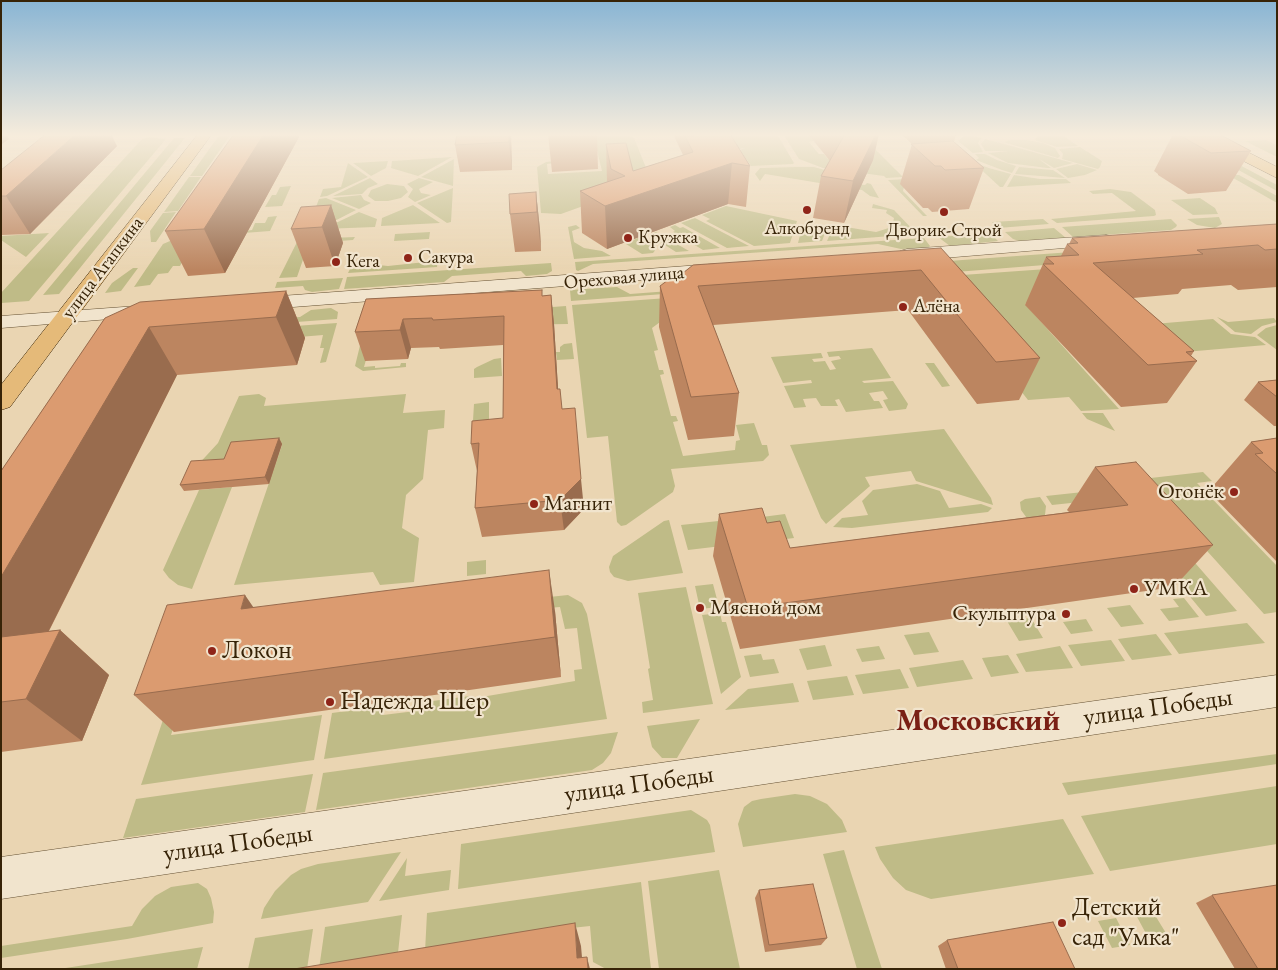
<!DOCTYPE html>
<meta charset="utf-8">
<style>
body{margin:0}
#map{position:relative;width:1278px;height:970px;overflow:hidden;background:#ead5b2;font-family:"EB Garamond",serif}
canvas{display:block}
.frame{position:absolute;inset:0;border:2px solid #372307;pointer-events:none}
</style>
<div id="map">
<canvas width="1278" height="970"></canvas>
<div class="frame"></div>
</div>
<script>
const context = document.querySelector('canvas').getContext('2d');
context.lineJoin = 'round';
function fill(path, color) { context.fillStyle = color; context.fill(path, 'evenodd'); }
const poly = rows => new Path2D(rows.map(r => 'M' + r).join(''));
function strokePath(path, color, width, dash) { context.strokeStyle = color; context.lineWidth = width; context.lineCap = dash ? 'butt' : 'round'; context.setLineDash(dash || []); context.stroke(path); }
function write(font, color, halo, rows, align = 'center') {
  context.font = font + ' "EB Garamond",serif'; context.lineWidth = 4.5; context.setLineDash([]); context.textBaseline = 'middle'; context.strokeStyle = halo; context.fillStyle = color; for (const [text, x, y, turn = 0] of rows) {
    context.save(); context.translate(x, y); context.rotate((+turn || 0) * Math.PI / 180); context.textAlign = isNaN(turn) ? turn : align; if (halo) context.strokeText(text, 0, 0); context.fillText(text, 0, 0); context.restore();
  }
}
fill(poly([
 [220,134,231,134,202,176,190,176],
 [593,134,626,134,634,138,651,180,605,183,608,197,561,214,541,213,537,167,546,162,554,161,555,163,547,164,548,174,602,171],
 [734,134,777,134,794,163,793,164,751,166,740,150,745,148,739,149,731,136],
 [783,134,808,134,814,141,809,142,819,154,824,154,828,159,838,159,873,147,903,177,886,178,884,176,823,168,799,159],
 [965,134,982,138,978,143,983,152,973,153,958,141],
 [1039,134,1061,134,1078,146,1057,147,1035,140],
 [1172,134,1182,134,1277,185,1277,191],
 [149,137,166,139,29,301,1,303,1,293,142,139],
 [174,138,185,138,59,294,43,295],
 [985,139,1008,145,1073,163,1054,168,1039,159,1051,168,1047,168,1008,163,988,153,1008,151,985,151,981,144],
 [1011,140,1027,140,1043,143,1055,148,1060,156,1058,158,1003,142],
 [1266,140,1277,145,1277,157,1245,141],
 [1080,147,1102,161,1100,167,1098,169,1062,159,1063,154,1059,149],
 [975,154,985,154,997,160,1016,166,1012,173,1002,170,976,160,979,158],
 [452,157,418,176,391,168,392,161],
 [454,159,453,186,421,177],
 [388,161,386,168,371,176,353,163],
 [973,162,989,168,1011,174,1003,187,1000,187],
 [348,163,368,177,327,196,320,197,323,189,341,187],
 [1077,164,1097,170,1085,175,1068,178,1056,169],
 [796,167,814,167,836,173,847,183,865,185,867,183,871,184,879,198,870,196,862,190,765,174,760,181,755,174,760,168],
 [1019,167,1053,170,1065,178,1015,174],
 [1014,175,1040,179,1066,179,1071,183,1007,187],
 [1228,175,1239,175,1277,196,1277,203],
 [189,177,201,177,178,211,164,212],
 [370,178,378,184,368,188,362,194,333,196],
 [419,178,433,182,419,189,421,193,431,195,415,202,408,197,413,189,407,184],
 [906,179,903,191,927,216,923,216,888,180],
 [387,184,404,186,408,192,401,198,388,201,375,201,368,196,371,190],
 [291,186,282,206,265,207,272,195,276,195,280,187],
 [453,188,451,222,447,223,417,203],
 [1110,189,1131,192,1155,210,1156,215,1154,216,1057,223,1051,219,1136,211,1112,193,1093,194,1089,191],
 [361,195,364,200,371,203,359,209,332,198],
 [326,198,356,210,317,230,309,225,319,199],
 [1200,198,1215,208,1218,214,1193,215,1171,200],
 [873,204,894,210,917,234,827,241,834,225,876,232,892,227,894,218,886,213,887,210,872,208],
 [413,205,440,223,381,226,382,218],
 [726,206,797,221,790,243,754,246,706,221,710,219,702,215],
 [176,212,156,242,151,242,150,231,163,213],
 [359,212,377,219,375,227,323,229],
 [277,216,270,231,244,233,245,231,252,230,255,223,265,223,268,217],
 [1219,217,1222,224,1215,228,1197,225,1187,219],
 [695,218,749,246,727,248,681,223],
 [1043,219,1049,224,998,228,992,222],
 [1171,219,1177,225,1176,227,1171,230,1073,237,1062,227],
 [576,225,580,228,572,231,574,242,584,248,602,251,611,256,574,259,568,227],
 [675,225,680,228,683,227,720,248,703,250,673,232,675,231,670,227],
 [1054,228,1066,238,1019,241,1013,239,1005,232],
 [805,230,825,233,822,241,798,243,801,231],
 [430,232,429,239,394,241,395,234],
 [656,232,689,251,676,252,649,235],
 [49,233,26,257,1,240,1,236],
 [990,233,998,241,950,246,938,237],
 [355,237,353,240,312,243,307,248,297,277,279,278,297,242,305,239],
 [639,237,657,248,653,253,642,254,626,244],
 [924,238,930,246,928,248,901,249,878,244,593,264,578,271,576,270,575,262],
 [170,241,191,245,180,266,173,266,168,273,158,274,150,285,134,287,163,244],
 [1126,248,1147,257,866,279,935,262],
 [435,261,438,262,437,267,348,273,350,269,368,266,368,264,388,266],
 [551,263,552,271,547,274,526,276,521,271,452,276,444,282,344,289,347,277],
 [1132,263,1025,304,1119,409,1081,411,1069,397,1028,400,949,299,934,277],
 [133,268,138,268,121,291,105,293,112,283],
 [343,278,339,289,312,292,305,290,303,286,275,288,277,282],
 [789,282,796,284,571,301,570,290,617,287,630,294],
 [695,296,652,328,658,350,654,351,659,370,663,370,664,374,660,375,671,416,676,416,678,421,673,422,683,456,735,450,736,441,740,440,736,425,754,423,762,445,767,445,769,455,763,461,671,469,675,486,673,492,626,525,621,526,617,522,608,436,587,438,572,305],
 [566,306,568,324,375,327,364,367,375,366,375,368,400,366,401,363,406,363,406,367,363,371,355,366,366,321],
 [331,308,338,312,337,319,283,323,285,318,300,317,311,310],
 [1217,317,1228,322,1274,318,1277,322,1262,326,1251,334,1235,332],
 [1213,319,1231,334,1255,337,1266,345,1173,353,1142,325],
 [337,323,326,362,320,363,324,348,320,348,323,335,299,337,281,327],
 [1277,325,1277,350,1257,335,1266,328],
 [572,343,574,359,557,360,556,352,560,352,560,347,564,344],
 [872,348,891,378,862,381,864,383,893,381,908,404,906,409,889,411,883,400,888,399,883,391,869,393,874,401,879,401,883,408,846,412,839,399,835,400,838,406,821,406,816,398,803,399,806,407,794,408,784,386,812,383,811,380,783,383,771,357,821,353,823,358,812,359,814,362,825,361,830,370,836,369,831,361,841,359,839,356,829,357,827,352],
 [501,358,502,376,474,378,474,369,477,367,494,359],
 [925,363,934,363,950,386,942,387],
 [259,394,266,398,264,406,406,394,403,413,445,410,444,428,428,430,423,479,406,495,402,528,419,538,414,582,380,585,373,572,234,585,282,445,227,465,195,468,218,443,239,396],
 [489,402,489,436,472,437,474,404],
 [1082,413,1103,413,1115,431,1087,419],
 [944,429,991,498,993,505,916,481,911,471,865,477,870,486,826,524,821,518,790,445],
 [1203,472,1212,481,1197,483,1277,566,1277,612,1264,614,1142,479],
 [917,484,940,491,949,508,981,504,992,508,988,512,852,528,833,527,842,518,868,515,862,501,873,490],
 [232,487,192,589,178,585,169,578,163,570,199,490],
 [1111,489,1136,496,1052,505,1046,496],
 [1040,497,1046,506,1044,524,1032,525,1021,510,1020,502,1025,499],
 [1142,502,1237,611,1206,616,1114,505],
 [785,514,794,538,770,541,762,517],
 [756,517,764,541,688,550,681,525],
 [669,520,683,573,628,581,614,577,610,572,609,567,613,556,664,521],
 [486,560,486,574,467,576,467,562],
 [713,584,719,607,700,609,695,586],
 [686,587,713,704,643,713,642,702,653,700,648,669,650,668,638,593],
 [568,595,582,603,587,614,607,719,324,759,332,713,384,706,383,715,424,710,425,702,470,696,470,699,575,681,574,670,582,669,577,628,565,629,560,607,501,612,502,602],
 [1184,598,1199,617,1169,621,1160,609,1179,607,1173,599],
 [1130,605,1144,624,1121,627,1107,608],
 [720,613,722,622,726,622,741,677,721,694,702,615],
 [1031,618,1043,638,1019,641,1007,621],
 [1086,619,1093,631,1071,634,1063,622],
 [1247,623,1265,643,1179,654,1164,633],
 [205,630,171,735,322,715,314,760,141,785,189,643],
 [929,632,939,652,914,655,904,635],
 [1156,634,1172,655,1132,660,1118,639],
 [1111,640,1125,661,1081,666,1068,645],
 [825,645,832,666,807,670,799,649],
 [879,646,885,659,862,662,856,649],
 [1060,646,1073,668,1026,672,1016,654],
 [761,654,763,660,774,659,779,673,750,677,744,656],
 [1008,655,1019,673,991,677,982,658],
 [963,660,973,679,917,687,909,668],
 [900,669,909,688,863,694,855,675],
 [847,676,854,695,813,700,807,681],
 [793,683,799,702,725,710,748,689],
 [700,719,677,758,662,758,652,747,647,726],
 [618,732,611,753,603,763,592,770,316,810,323,773],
 [1277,754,1277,764,1068,795,1062,783],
 [313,774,305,812,123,838,136,799],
 [1277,786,1277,844,1110,871,1081,816],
 [795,794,810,796,827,804,842,820,847,832,743,847,738,824,744,807,752,801,761,799],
 [691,810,707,820,710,825,715,852,458,889,461,844],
 [1063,819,1094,874,931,899,906,890,893,878,880,859,875,847],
 [844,850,851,873,882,969,857,969,823,854],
 [401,852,368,902,261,919,264,908,275,891,291,875,301,869,318,864],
 [407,858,405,876,451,870,449,890,379,901],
 [719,870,740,969,659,969,648,881],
 [641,882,651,969,606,969,593,962,590,926,515,934,425,952,427,913],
 [198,883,207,889,211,898,214,912,213,923,127,939,1,958,1,946,132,926,142,909,155,896,171,887],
 [1153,912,1169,938,1150,941,1136,915],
 [402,915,398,953,319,969,325,927],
 [1116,918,1130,945,1112,948,1098,921],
 [313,929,307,969,248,969,255,938],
 [203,947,197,969,59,969]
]), '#bfbb87');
const minor = poly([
 [1106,235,1112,236,1115,240,1112,244,907,261,900,259,898,255,900,251,907,249,1106,235],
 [714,264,721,266,724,270,721,274,254,310,247,308,244,304,247,300,254,298,714,264],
 [151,305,158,307,161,311,158,315,1,328,1,316,151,305],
 [1277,675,1277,707,1,899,1,857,1277,675]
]);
const major = poly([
 [198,134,212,134,10,407,1,410,1,385,198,134],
 [1194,134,1212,134,1277,167,1277,178,1196,137,1194,134]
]);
strokePath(minor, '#645032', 1);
strokePath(major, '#372307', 1);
fill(minor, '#f1e4cd');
fill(major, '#e5ba79');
fill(poly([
 [234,134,298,134,299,137,225,273,188,276,165,231],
 [457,134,511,134,512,170,460,172,455,145],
 [548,134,597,134,598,169,552,172],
 [674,134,730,134,750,166,746,207,728,204,607,249,582,233,580,191,607,182,606,144,633,171,683,155,674,136],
 [808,134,879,134,873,160,844,223,813,218,821,176,830,161],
 [901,134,956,134,954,142,984,168,969,209,932,212,928,208,923,208,900,184,912,144],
 [1173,134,1219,134,1251,151,1226,191,1188,194,1158,175,1158,174,1154,171],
 [117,146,30,234,1,235,1,170],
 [536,192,540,230,541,251,515,252,510,214],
 [331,205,343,243,335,266,306,268,291,229],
 [1277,224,1277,287,1238,290,1231,285,1182,289,1178,294,1133,298,1194,351,1191,356,1197,361,1167,403,1121,407,1025,305,1046,257,1061,256,1067,244,1069,244,1072,238],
 [941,248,1040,358,1019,400,977,404,908,310,713,325,739,393,734,436,688,440,659,327,660,286,683,273],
 [542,290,542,296,551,295,554,324,558,389,562,409,584,509,564,530,482,537,475,508,477,471,471,444,503,418,503,345,440,349,439,347,411,348,408,359,365,361,355,332,366,299],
 [286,291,305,338,297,365,177,375,49,631,60,630,109,675,82,741,1,752,1,471,105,318],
 [1277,380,1277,426,1274,426,1244,400,1258,382],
 [279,438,282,444,269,484,184,491,180,485,224,459],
 [1277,438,1277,562,1216,499,1220,494,1213,486,1251,442],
 [1095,467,1213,545,1174,587,740,649,713,556,719,514,767,523,790,548,1069,512,1067,510],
 [253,607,555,611,561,677,174,732,134,695],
 [759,890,827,938,821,945,765,952,755,898],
 [1212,895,1277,969,1235,969,1196,903],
 [947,940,1075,969,946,969,938,946]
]), '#bc8560');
fill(poly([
 [1,134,6,134,9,139,1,145],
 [76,134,111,134,117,146,30,234,6,196],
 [264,134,298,134,299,137,225,273,204,229],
 [509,134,511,134,512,170,509,142],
 [876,134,879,134,873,160,844,223,853,181],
 [732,163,728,204,607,249,605,206],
 [536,192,540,230,541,251,537,212],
 [331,205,343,243,335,266,322,227],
 [286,291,305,338,297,365,276,317],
 [551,295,554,324,560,419,557,389],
 [403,319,411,348,408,359,400,330],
 [149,327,177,375,21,686,1,671,1,577],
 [279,438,282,444,269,484,265,477],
 [581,479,584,509,564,530,560,500],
 [549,570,555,611,561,677,555,637],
 [245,595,273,636,241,609],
 [60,630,109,675,82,741,26,699],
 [575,923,581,946,583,969,577,958],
 [587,957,590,969,588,969]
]), '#996c4e');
const building = poly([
 [46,134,76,134,6,196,1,196,1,170,46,134],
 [234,134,264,134,204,229,165,231,234,134],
 [457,134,509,134,509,142,455,145,457,134],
 [693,134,730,134,750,166,732,163,605,206,580,191,625,176,611,169,606,144,626,143,633,171,693,152,685,136,694,136,693,134],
 [845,134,876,134,853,181,821,176,845,134],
 [1179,134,1219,134,1251,151,1211,153,1179,135,1180,135,1179,134],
 [953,141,984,168,945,170,941,166,935,166,911,144,953,141],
 [536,192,537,212,510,214,509,194,536,192],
 [331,205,322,227,291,229,301,207,331,205],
 [1277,224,1277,249,1265,250,1258,245,1197,250,1203,254,1093,263,1194,351,1186,352,1197,361,1148,365,1043,264,1054,264,1046,257,1079,255,1067,244,1078,243,1072,238,1277,224],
 [941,248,1040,358,996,362,921,270,698,286,739,393,691,397,660,286,680,271,683,273,693,265,941,248],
 [542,290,542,296,551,295,557,389,560,389,562,409,575,408,581,479,560,500,475,508,479,443,471,444,472,421,503,418,504,316,433,320,432,318,403,319,400,330,355,332,366,299,542,290],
 [286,291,276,317,149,327,1,577,1,471,105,318,140,302,286,291],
 [1277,380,1277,397,1258,382,1277,380],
 [279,438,265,477,180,485,191,461,224,459,231,442,279,438],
 [1277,438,1277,474,1255,454,1263,453,1251,442,1277,438],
 [1136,462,1213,545,748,608,719,514,762,508,767,523,780,521,790,548,1128,505,1095,467,1136,462],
 [549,570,555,637,134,695,167,605,245,595,241,609,549,570],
 [60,630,26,699,1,702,1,637,60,630],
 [813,884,827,938,769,945,759,890,813,884],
 [1277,885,1277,969,1258,969,1212,895,1277,885],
 [1053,922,1075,969,958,969,947,940,1053,922],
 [575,923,577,958,587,957,588,969,294,969,575,923]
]);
fill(building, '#db9b70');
strokePath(building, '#996c4e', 1);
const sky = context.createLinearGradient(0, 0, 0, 270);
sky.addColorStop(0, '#89b5d4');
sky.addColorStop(0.5, '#f6ecdc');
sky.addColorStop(1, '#f6ecdc00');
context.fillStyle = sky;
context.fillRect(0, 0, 1278, 270);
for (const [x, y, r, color] of [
 [807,210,5,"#8f2418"],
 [944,212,5,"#8f2418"],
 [628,238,5,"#8f2418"],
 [408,258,5,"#8f2418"],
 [336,262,5,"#8f2418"],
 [903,307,5,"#8f2418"],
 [1234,492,5,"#8f2418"],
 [534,504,5,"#8f2418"],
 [1134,589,5,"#8f2418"],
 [700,608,5,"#8f2418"],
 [1066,614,5,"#8f2418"],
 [212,651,5,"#8f2418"],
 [330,702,5,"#8f2418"],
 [1062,923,5,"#8f2418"]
]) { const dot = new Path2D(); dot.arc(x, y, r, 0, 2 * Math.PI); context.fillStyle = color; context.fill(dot); strokePath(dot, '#f1e4cd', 2); }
write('19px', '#372307', '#f1e4cd', [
 ["Алкобренд",807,229,"center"],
 ["Дворик-Строй",944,231,"center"],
 ["Кружка",638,238],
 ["Сакура",418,258],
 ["Кега",346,262],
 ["Алёна",913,307]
], 'left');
write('19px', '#372307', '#f1e4cd', [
 ["улица Агапкина",103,268,-53],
 ["Ореховая улица",624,278,-5]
]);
write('22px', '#372307', '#f1e4cd', [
 ["Огонёк",1224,492,"right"],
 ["Магнит",544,504],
 ["УМКА",1144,589],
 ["Мясной дом",710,608],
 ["Скульптура",1056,614,"right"]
], 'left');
write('26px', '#372307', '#f1e4cd', [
 ["Локон",222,651],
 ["Надежда Шер",340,702],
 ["Детский",1072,908],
 ["сад \"Умка\"",1072,938]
], 'left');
write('26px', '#372307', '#f1e4cd', [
 ["улица Победы",1158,708,-8],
 ["улица Победы",639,785,-8],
 ["улица Победы",238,844,-8]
]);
write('bold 30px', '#7a1f14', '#f1e4cd', [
 ["Московский",978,722]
]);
</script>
